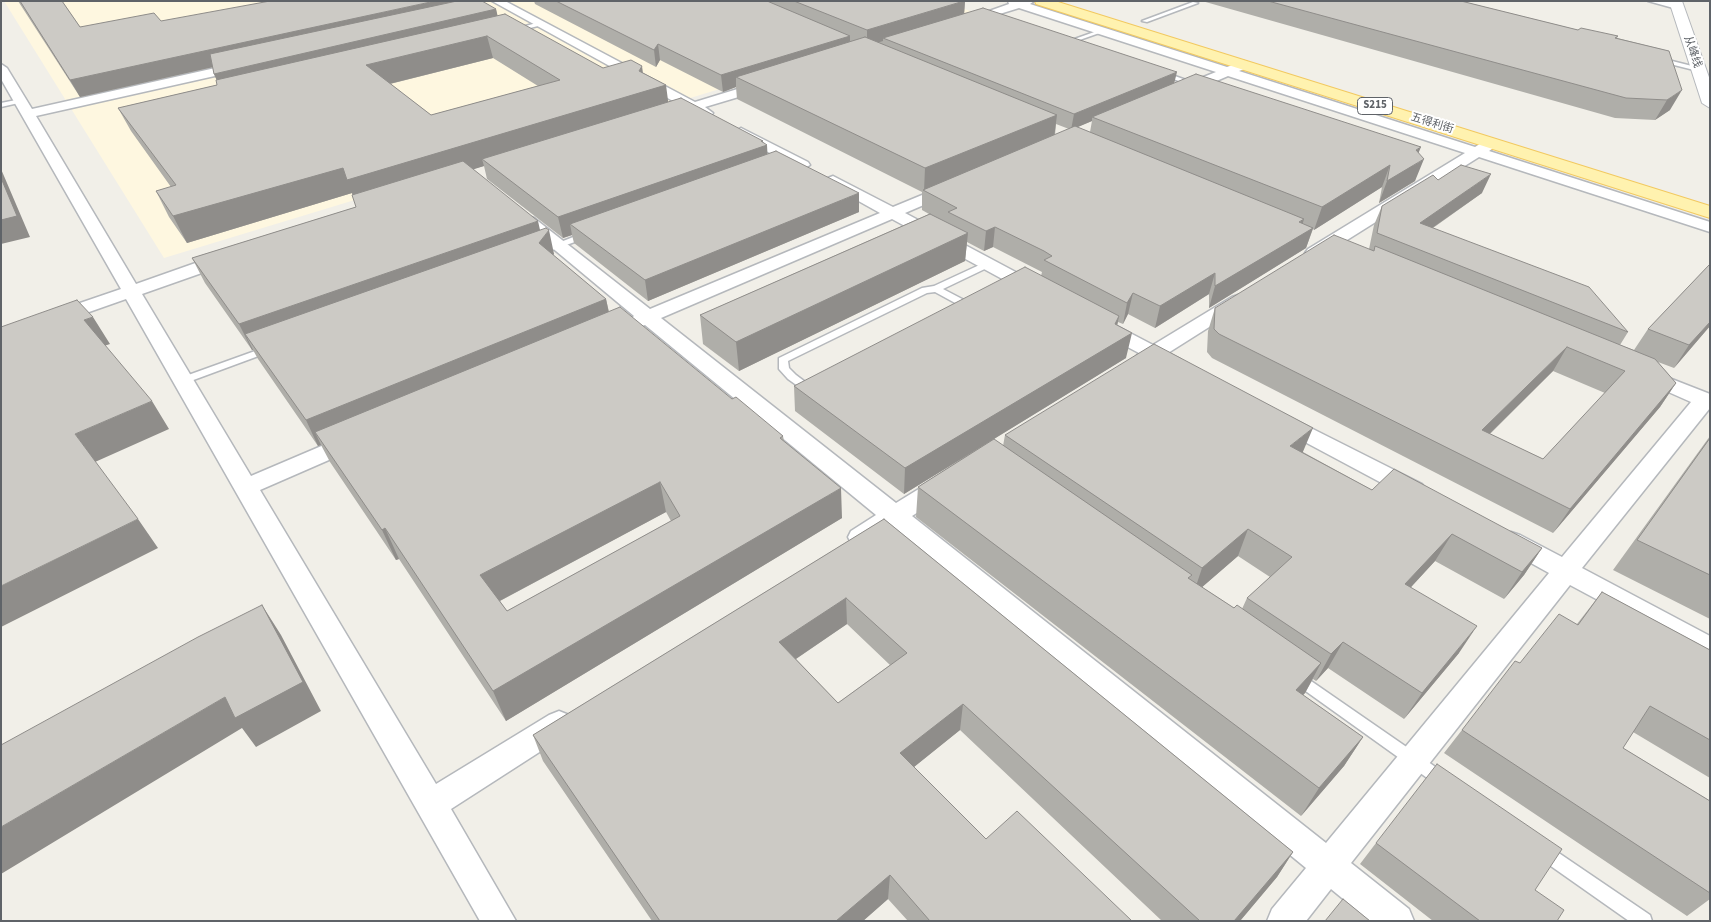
<!DOCTYPE html>
<meta charset="utf-8">
<style>
body{margin:0}
#map{position:relative;width:1711px;height:922px;overflow:hidden;background:#f1efe8;font-family:"Source Sans 3",sans-serif}
canvas{display:block}
.frame{position:absolute;inset:0;border:2px solid #5f6368;pointer-events:none}
</style>
<div id="map">
<canvas width="1711" height="922"></canvas>
<div class="frame"></div>
</div>
<script>
const context = document.querySelector('canvas').getContext('2d');
context.lineJoin = 'round';
function fill(path, color) { context.fillStyle = color; context.fill(path, 'evenodd'); }
const poly = rows => new Path2D(rows.map(r => 'M' + r).join(''));
function strokePath(path, color, width, dash) { context.strokeStyle = color; context.lineWidth = width; context.lineCap = dash ? 'butt' : 'round'; context.setLineDash(dash || []); context.stroke(path); }
function write(font, color, halo, rows, align = 'center') {
  context.font = font + ' "Source Sans 3","Noto Sans SC",sans-serif'; context.lineWidth = 4; context.setLineDash([]); context.textBaseline = 'middle'; context.strokeStyle = halo; context.fillStyle = color; for (const [text, x, y, turn = 0] of rows) {
    context.save(); context.translate(x, y); context.rotate((+turn || 0) * Math.PI / 180); context.textAlign = isNaN(turn) ? turn : align; if (halo) context.strokeText(text, 0, 0); context.fillText(text, 0, 0); context.restore();
  }
}
fill(poly([
 [4,1,942,1,973,12,164,258]
]), '#fef7e0');
const service = poly([
 [1193,2,1198,3,1147,22,1142,21,1193,2],
 [540,22,542,25,514,32,511,30,540,22],
 [1100,30,1105,31,1071,43,1066,42,1100,30],
 [1660,58,1700,68,1701,69,1698,71,1658,61,1658,59,1660,58],
 [1161,71,1197,84,1198,85,1193,86,1159,74,1158,73,1161,71],
 [21,99,23,100,23,102,1,107,1,103,21,99],
 [586,232,590,235,589,237,552,250,548,247,586,232],
 [988,261,992,264,991,266,943,289,964,300,970,309,963,314,957,314,955,312,960,308,957,304,935,292,927,293,788,361,789,368,796,375,808,384,816,384,817,386,816,388,802,389,788,379,779,369,779,358,922,288,934,286,988,261],
 [269,346,272,347,274,349,272,351,188,382,184,383,179,380,180,378,269,346],
 [1298,672,1447,775,1450,780,1447,785,1442,787,1437,785,1293,682,1291,678,1293,674,1298,672],
 [1544,843,1650,915,1652,921,1629,921,1538,857,1536,851,1538,845,1544,843]
]);
const minor = poly([
 [492,1,505,1,695,102,767,80,773,84,772,87,705,107,713,113,711,116,701,116,692,111,680,112,678,109,682,106,492,1],
 [1008,1,1034,1,1030,4,1227,67,1243,61,1247,62,1249,65,1247,68,1239,71,1475,147,1486,140,1496,140,1498,143,1496,146,1489,151,1710,222,1710,232,1479,157,1320,257,1308,257,1305,253,1308,249,1465,153,1228,76,1186,94,1176,94,1175,91,1176,88,1216,72,1019,8,967,24,961,21,1009,4,1008,1],
 [1648,1,1670,1,1682,6,1677,9,1648,1],
 [242,62,248,66,246,69,36,116,136,284,221,254,227,253,233,254,236,258,233,262,142,294,251,476,345,436,353,434,361,436,364,441,361,446,260,490,436,784,549,715,559,711,569,715,574,724,569,733,451,809,516,921,480,921,126,299,1,343,1,330,121,289,1,79,1,64,7,68,32,109,242,62],
 [741,128,808,162,810,165,803,169,798,168,736,135,734,132,741,128],
 [833,176,893,207,944,186,954,186,957,189,954,192,905,213,1040,285,1043,289,1040,293,1034,294,1028,293,892,219,661,318,896,503,935,479,943,477,951,479,955,485,951,491,912,516,1326,843,1549,573,1502,547,1499,541,1502,535,1511,532,1520,535,1562,557,1691,402,1639,379,1636,375,1639,371,1646,369,1710,394,1710,408,1582,568,1710,636,1710,660,1570,585,1351,863,1409,909,1414,921,1370,921,1331,889,1306,921,1267,921,1272,909,1306,868,892,528,869,543,860,546,851,543,848,537,851,531,876,515,645,325,636,328,629,326,627,322,634,316,520,221,528,216,534,218,650,309,880,213,828,184,825,181,828,178,833,176],
 [1238,295,1244,297,1247,301,1244,305,1168,353,1180,359,1183,363,1180,367,1173,369,1154,361,1144,365,1137,363,1134,359,1139,353,1097,331,1094,327,1097,323,1111,323,1153,345,1232,297,1238,295],
 [1283,414,1422,484,1426,490,1422,496,1414,498,1406,496,1275,426,1272,421,1275,416,1283,414]
]);
const tertiary = poly([
 [1669,1,1682,1,1710,80,1710,108,1702,103,1669,1]
]);
const primary = poly([
 [1035,1,1055,1,1710,206,1710,218,1036,4,1035,1]
]);
strokePath(service, '#b5b8bc', 3);
strokePath(minor, '#b5b8bc', 3);
strokePath(tertiary, '#b5b8bc', 2);
strokePath(primary, '#f2c960', 2);
fill(service, '#fff');
fill(minor, '#fff');
fill(tertiary, '#fff');
fill(primary, '#fff2af');
fill(poly([
 [18,1,62,1,80,27,161,21,496,9,497,16,603,68,643,73,668,102,763,143,767,154,859,212,648,301,574,243,572,235,563,238,487,179,484,166,473,169,540,230,554,254,553,255,606,299,609,312,783,436,784,441,842,518,506,721,399,559,396,560,330,462,321,445,318,446,258,359,253,350,252,350,205,283,192,258,356,207,352,193,187,243,169,217,156,191,171,187,131,131,118,108,217,85,217,80,214,74,213,67,80,97],
 [493,58,538,86,431,115,390,84],
 [666,512,671,521,507,611,500,601],
 [534,1,965,1,964,13,1174,83,1419,152,1415,181,1379,203,1382,187,1314,230,1313,229,1306,248,1209,308,1209,294,1155,328,1128,314,1123,324,1118,322,1117,325,1126,358,994,439,1003,446,1005,435,1303,452,1372,490,1542,548,1524,575,1504,599,1435,561,1411,587,1459,653,1404,719,1328,668,1316,681,1313,679,1305,693,1303,695,1363,737,1344,766,1301,816,916,517,918,487,963,458,904,494,795,411,794,386,1041,276,1042,272,993,247,984,251,967,242,965,261,739,371,703,344,700,315,929,214,922,210,922,192,737,99,736,87,723,92,660,60,656,67,535,4],
 [1092,121,1090,132,1077,127],
 [1056,124,1069,129,1055,135],
 [1238,556,1270,577,1247,598,1242,609,1234,608,1202,587],
 [1202,1,1461,1,1578,30,1618,36,1617,38,1669,51,1670,110,1655,120,1615,118],
 [1438,180,1482,193,1433,228,1628,332,1620,345,1634,350,1648,329,1710,264,1710,326,1674,368,1658,362,1676,383,1660,407,1553,533,1212,358,1207,352,1208,331,1215,308,1369,249,1374,225,1382,206],
 [1553,371,1605,393,1543,459,1490,434],
 [1710,436,1710,619,1613,570],
 [884,519,1293,852,1277,877,1240,921,1162,921,960,730,914,767,986,839,1132,921,908,921,888,899,863,921,652,921,543,761,533,735],
 [847,624,890,665,838,703,796,659],
 [1602,592,1710,650,1710,778,1633,732,1623,748,1710,801,1710,899,1687,916,1444,753,1462,730,1520,663,1577,624],
 [1376,843,1557,921,1433,921,1360,864]
]), '#afaea9');
fill(poly([
 [435,1,471,1,467,10,80,97,70,80],
 [965,1,964,16,883,38,883,41,867,46,867,30],
 [496,9,501,30,224,97,214,74],
 [487,36,493,58,373,88,366,65],
 [850,36,850,52,736,77,736,87,723,92,721,75],
 [658,44,660,60,656,67,654,50],
 [642,66,645,88,666,85,669,108,482,159,484,166,357,206,352,193,187,243,173,216,639,71],
 [1177,72,1173,88,1092,117,1092,121,1071,130,1074,114],
 [1682,90,1670,110,1655,120,1667,100],
 [1057,115,1054,138,924,191,925,168],
 [763,141,763,146,767,145,768,164,570,224,572,235,563,238,558,217],
 [1421,147,1413,166,1424,159,1415,181,1379,203,1387,181,1416,150],
 [1390,165,1382,187,1314,230,1322,207],
 [1,169,30,237,1,244],
 [1491,174,1482,193,1412,242,1420,223],
 [859,193,859,212,648,301,645,280],
 [1304,219,1299,236,1313,228,1306,248,1209,308,1215,286],
 [538,221,542,239,549,230,554,254,544,266,245,334,253,350,252,350,239,324],
 [995,227,993,247,984,251,986,231],
 [968,233,965,261,739,371,736,342],
 [1215,273,1209,294,1155,328,1160,306],
 [1133,293,1128,314,1123,324,1127,303],
 [606,299,611,323,315,432,321,445,318,446,306,420],
 [1119,316,1114,341,1132,333,1126,358,904,494,905,468,1115,324],
 [93,317,110,344,101,347,84,320],
 [1710,322,1710,326,1674,368,1689,345],
 [1567,347,1553,371,1469,454,1482,430],
 [1676,383,1660,407,1553,533,1570,509],
 [152,401,169,429,95,462,75,434],
 [1313,428,1302,454,1290,446],
 [660,482,666,512,492,605,480,575],
 [841,488,842,518,506,721,493,691],
 [138,519,158,548,1,627,1,586],
 [385,528,399,559,396,560,382,530],
 [1248,529,1238,556,1193,595,1202,568],
 [1452,534,1435,561,1389,611,1405,584],
 [1542,548,1524,575,1504,599,1522,572],
 [846,598,847,624,781,669,779,642],
 [262,605,281,635,321,711,256,747,242,728,1,874,1,827,225,697],
 [1477,626,1459,653,1404,719,1422,693],
 [1343,642,1328,668,1316,681,1331,654],
 [1321,663,1305,693,1280,720,1296,690],
 [963,704,960,730,899,779,900,753],
 [1363,737,1344,766,1301,816,1319,788],
 [1293,852,1277,877,1240,921,1234,921],
 [890,875,888,899,863,921,836,921]
]), '#8f8d8a');
const building = poly([
 [20,1,62,1,80,27,154,13,161,21,270,1,435,1,70,80,20,1],
 [457,1,482,1,496,9,214,74,210,54,457,1],
 [556,1,767,1,850,36,721,75,658,44,654,50,556,1],
 [794,1,964,1,867,30,794,1],
 [1268,1,1461,1,1578,30,1581,28,1618,36,1615,38,1669,51,1682,90,1667,100,1626,98,1268,1],
 [983,8,1177,72,1074,114,883,38,983,8],
 [505,14,603,68,631,60,642,66,639,71,666,85,347,180,343,168,173,216,156,191,176,185,118,108,217,85,216,80,505,14],
 [487,36,560,80,431,115,366,65,487,36],
 [865,37,1057,115,925,168,736,77,865,37],
 [1196,74,1421,147,1416,150,1424,159,1387,181,1390,165,1322,207,1092,117,1196,74],
 [681,98,763,141,761,141,767,145,558,217,482,159,681,98],
 [1075,126,1304,219,1299,222,1313,228,1215,286,1215,273,1160,306,1133,293,1127,303,1044,260,1052,256,1044,251,995,227,986,231,948,212,957,208,923,190,1075,126],
 [776,151,859,193,645,280,570,224,776,151],
 [463,161,538,221,239,324,192,258,356,207,352,195,463,161],
 [1461,165,1491,174,1420,223,1589,287,1628,332,1377,233,1382,206,1433,175,1438,180,1461,165],
 [1,178,17,216,1,220,1,178],
 [930,214,968,233,736,342,700,315,930,214],
 [546,228,549,230,539,243,606,299,306,420,245,334,546,228],
 [1334,235,1374,251,1375,246,1655,359,1676,383,1570,509,1219,334,1214,329,1215,308,1334,235],
 [1567,347,1625,371,1543,459,1482,430,1567,347],
 [1710,264,1710,322,1689,345,1648,329,1710,264],
 [1025,267,1119,316,1115,324,1132,333,905,468,794,386,1025,267],
 [77,300,93,317,84,320,152,401,75,434,138,519,1,586,1,327,77,300],
 [620,307,732,399,736,397,783,436,780,438,841,488,493,691,385,528,382,530,315,432,620,307],
 [660,482,680,516,507,611,480,575,660,482],
 [1154,344,1313,428,1290,446,1372,490,1394,469,1542,548,1522,572,1452,534,1405,584,1477,626,1422,693,1343,642,1331,654,1247,598,1292,557,1248,529,1202,568,1005,435,1154,344],
 [1710,438,1710,575,1637,540,1710,438],
 [994,439,1192,575,1188,578,1234,608,1237,605,1321,663,1296,690,1363,737,1319,788,918,487,994,439],
 [884,519,1293,852,1234,921,1200,921,963,704,900,753,986,839,1017,811,1132,921,930,921,890,875,836,921,660,921,533,735,884,519],
 [846,598,907,653,838,703,779,642,846,598],
 [1602,592,1710,650,1710,740,1650,706,1623,748,1710,801,1710,893,1462,730,1515,661,1520,663,1559,614,1578,625,1602,592],
 [262,605,303,682,235,718,225,697,1,827,1,745,198,637,262,605],
 [1437,764,1562,849,1535,890,1564,910,1557,921,1480,921,1376,843,1437,764],
 [1343,899,1370,921,1325,921,1343,899]
]);
fill(building, '#cccac5');
strokePath(building, '#8f8d8a', 1);
write('11px', '#5f6368', '#fff', [
 ["从峰线",1692,52,71],
 ["五得利街",1432,124,17]
]);
for (const [x, y, w] of [
 [1375,106,35]
]) { const box = new Path2D(); box.roundRect(x - w / 2, y - 8.5, w, 17, 4); context.fillStyle = '#fff'; context.fill(box); strokePath(box, '#5f6368', 1); }
write('bold 11px', '#5f6368', null, [
 ["S215",1375,106]
]);
</script>
